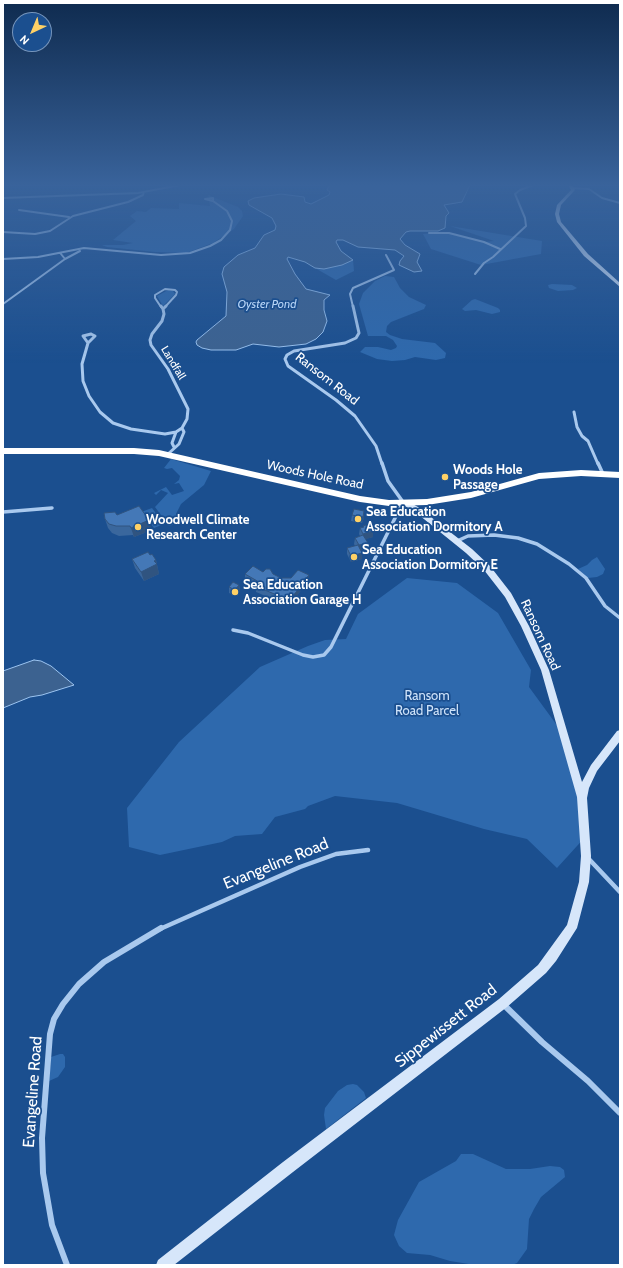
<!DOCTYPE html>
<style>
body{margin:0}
#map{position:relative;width:623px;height:1268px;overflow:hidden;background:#1b4f8f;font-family:Cabin,sans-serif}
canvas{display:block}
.frame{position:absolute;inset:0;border:4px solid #fff;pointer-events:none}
.north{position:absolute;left:12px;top:12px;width:40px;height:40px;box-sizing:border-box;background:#1b4f8f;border:1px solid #7695bc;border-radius:50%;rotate:224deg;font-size:11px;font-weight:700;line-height:16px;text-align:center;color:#fff}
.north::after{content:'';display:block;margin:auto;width:14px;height:18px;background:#ffd166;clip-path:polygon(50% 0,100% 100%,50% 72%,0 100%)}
</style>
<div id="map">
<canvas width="623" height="1268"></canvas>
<div class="frame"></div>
<div class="north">N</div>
</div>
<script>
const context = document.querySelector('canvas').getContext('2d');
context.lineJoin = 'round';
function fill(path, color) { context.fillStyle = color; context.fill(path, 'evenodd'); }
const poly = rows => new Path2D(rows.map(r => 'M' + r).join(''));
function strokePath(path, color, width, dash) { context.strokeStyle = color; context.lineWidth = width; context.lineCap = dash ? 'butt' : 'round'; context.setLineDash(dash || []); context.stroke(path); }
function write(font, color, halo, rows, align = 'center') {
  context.font = font + ' Cabin,sans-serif'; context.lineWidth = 3.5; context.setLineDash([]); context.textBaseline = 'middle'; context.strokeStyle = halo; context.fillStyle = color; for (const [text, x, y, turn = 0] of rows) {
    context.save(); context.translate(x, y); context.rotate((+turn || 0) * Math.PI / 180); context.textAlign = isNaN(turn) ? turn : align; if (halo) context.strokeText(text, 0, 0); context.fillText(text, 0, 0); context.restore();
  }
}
fill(poly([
 [208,195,238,207,242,211,243,216,234,229,213,243,186,253,155,252,107,247,102,245,123,245,133,243,113,240,136,221,130,216,137,211,146,212,151,208,179,209,179,203,210,206],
 [450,226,542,241,541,254,481,265,431,249,423,234,440,232,454,234,484,242,494,241],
 [353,260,354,271,336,280,315,268,330,268],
 [385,276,394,277,400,288,409,297,426,305,424,309,391,322,387,326,386,332,390,335,402,339,435,343,446,353,445,358,436,360,415,357,405,360,392,361,377,359,360,352,365,347,378,347,391,350,396,348,397,346,393,340,386,336,368,336,359,304,363,293,375,281],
 [552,284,572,285,577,288,573,290,558,291,549,288,548,285],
 [168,290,173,291,175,294,163,306,157,296],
 [475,299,498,308,500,310,500,312,492,314,476,310,465,311,462,309,472,300],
 [171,459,211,471,204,485,181,504,177,512,175,524,169,526,155,507,168,493,161,490,156,495,154,493,166,487,172,495,184,491,179,483,174,484,179,480,180,476,172,468,167,469,164,468],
 [152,508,164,524,154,528,141,512],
 [597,557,605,569,603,574,597,577,588,578,578,569,587,565,592,560],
 [407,578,457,583,498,613,531,670,529,687,567,739,587,835,557,868,527,839,484,829,397,803,335,796,308,806,305,809,275,817,262,834,235,836,222,842,160,855,129,847,127,808,179,742,260,667,308,646,325,640,346,639,358,614],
 [60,1054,63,1054,65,1057,65,1067,58,1077,49,1081,51,1057],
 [353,1084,357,1085,364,1092,366,1098,326,1129,324,1115,325,1108,338,1091,347,1085],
 [461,1154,473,1154,506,1169,530,1169,550,1166,560,1167,564,1170,565,1177,541,1197,534,1209,529,1219,527,1249,517,1263,512,1265,475,1265,450,1261,430,1255,407,1253,399,1246,394,1235,398,1220,419,1182,456,1161]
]), '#2e69ad');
const water = poly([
 [327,185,470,185,462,202,444,205,449,213,446,216,445,228,438,231,410,231,406,232,400,239,405,245,420,254,417,262,422,271,414,272,399,265,400,261,404,256,395,250,358,247,343,240,337,240,336,242,341,251,353,260,342,265,324,269,315,268,305,262,288,257,287,259,295,274,306,289,330,295,324,300,324,310,327,321,323,332,316,339,306,344,279,347,253,344,236,350,211,350,202,348,197,345,196,342,197,340,226,316,227,292,222,274,224,267,238,255,255,248,264,235,275,230,276,226,272,218,249,205,248,201,254,198,281,194,304,197,305,202,311,204,329,195,330,192,327,190,329,186,327,185],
 [34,660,41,661,51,666,74,685,42,695,30,697,3,708,3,671,34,660]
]);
fill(water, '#3c6290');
strokePath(water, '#9cc4f0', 1);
strokePath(poly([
 [572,188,589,189,602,198,620,203],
 [3,198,138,193,180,185],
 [213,198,213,201,205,199,213,198],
 [19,210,69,217],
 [3,232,35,234,50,231,73,216,128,202,143,195,144,192],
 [429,233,449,233,484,242,500,249],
 [3,259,38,257,84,248,161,255,190,253,210,246,221,240,230,230,232,221,227,211,213,201],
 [65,259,80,251],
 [475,274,484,263,493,257,526,226,525,218,515,194,520,190,533,185],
 [3,304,65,259,61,254],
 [161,307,155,298,155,295,165,289,175,290,177,292,176,295,165,307],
 [353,307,350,294,353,288,394,270,386,255]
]), '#a9c9ee', 2);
strokePath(poly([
 [161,306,163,309],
 [353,306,359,333,356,338,345,343,294,351,287,355,285,359,288,366,336,400,355,416,376,446,382,464],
 [163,309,164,314,162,321,152,334,150,340,151,345,168,369,188,409,187,419,182,428,176,432,172,443,174,447],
 [163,309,166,306],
 [91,334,95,336,88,343,83,336,91,334],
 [88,343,82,364,83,381,89,396,100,412,113,423,131,429,165,434,176,432],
 [574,412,577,427,582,436,588,441,598,464],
 [168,454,179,444,184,432,182,428]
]), '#a9c9ee', 3);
strokePath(poly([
 [598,463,603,474],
 [3,512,52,508],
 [457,541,468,536,494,535,518,538,537,544,569,564,586,578,605,606,620,618],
 [233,630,248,633,303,655,313,657,324,655,331,647,403,502,388,481,382,463]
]), '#a9c9ee', 3.5);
strokePath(poly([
 [587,857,620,892],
 [160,929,300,867,336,854,368,850]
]), '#a9c9ee', 4.5);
strokePath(poly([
 [503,1004,542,1042,588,1081,620,1113],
 [67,1265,52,1225,43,1173,42,1138,50,1034,54,1019,63,1004,79,984,104,962,161,928]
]), '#a9c9ee', 6);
fill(poly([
 [568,185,572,185,575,190,561,205,559,214,561,222,588,254,620,283,620,287,584,256,557,222,555,214,557,205,571,190,568,185],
 [401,500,405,500,418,507,472,549,490,566,511,593,529,626,549,670,582,782,591,765,617,731,620,730,620,741,597,771,589,788,587,798,591,856,589,882,577,928,556,961,546,973,507,1007,293,1172,174,1265,156,1265,158,1260,283,1162,499,999,538,965,567,925,579,882,581,856,577,797,541,670,521,626,505,597,484,570,466,553,414,511,401,504,401,500]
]), '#d6e6fa');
fill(poly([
 [3,448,134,448,159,450,360,496,389,500,427,499,471,492,539,473,581,470,620,472,620,478,581,476,539,479,471,498,427,505,389,506,360,502,159,456,134,454,3,454,3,448]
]), '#fff');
fill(poly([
 [364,511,364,518,362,523,351,521,352,515],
 [117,515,152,530,134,537,133,535,119,536,112,533,108,528,105,519],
 [363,526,373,531,373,537,365,539,368,543,367,549,361,551,362,553,362,559,351,562,347,554,347,548,355,546,354,544,355,538,360,536,359,534,360,528,363,527],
 [150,555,156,560,159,574,144,581,135,568,132,559],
 [263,572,273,574,281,578,291,578,309,575,309,581,298,594,298,597,289,606,256,592,255,586,245,581,245,574],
 [239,585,240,591,235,596,229,593,229,587]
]), '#3a679d');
fill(poly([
 [364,511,364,518,362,523],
 [149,520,152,530,134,537,131,528],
 [373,531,373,537,363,540,363,534],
 [368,543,367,549,359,552,359,545],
 [362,553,362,559,351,562,351,556],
 [156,560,159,574,144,581,141,572],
 [309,575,309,581,298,594,298,597,289,606,289,600,296,590],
 [239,585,240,591,235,596,235,590]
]), '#305480');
const building = poly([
 [139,506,149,520,131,528,130,526,116,526,109,524,105,519,104,513,115,512,117,515,139,506],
 [354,509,364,511,363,517,352,515,354,509],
 [369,524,373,531,363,534,360,528,364,527,363,526,369,524],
 [363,535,368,543,359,545,355,538,363,535],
 [358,545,362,553,351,556,347,548,358,545],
 [148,552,150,555,152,554,156,560,154,561,157,564,141,572,132,559,148,552],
 [253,566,263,572,266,569,270,569,273,574,281,578,291,578,298,570,309,575,296,590,298,590,289,600,255,586,259,582,245,574,253,566],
 [233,582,239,585,235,590,229,587,233,582]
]);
fill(building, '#4478b7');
strokePath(building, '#305480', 1);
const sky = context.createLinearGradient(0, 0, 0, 363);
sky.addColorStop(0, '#0f2b4f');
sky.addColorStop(0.51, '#39639b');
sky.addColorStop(1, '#39639b00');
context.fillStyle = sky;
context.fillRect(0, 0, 623, 363);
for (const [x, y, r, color] of [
 [445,477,4,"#ffd166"],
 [358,519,4,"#ffd166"],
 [138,527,4,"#ffd166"],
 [354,557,4,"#ffd166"],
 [235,592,4,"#ffd166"]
]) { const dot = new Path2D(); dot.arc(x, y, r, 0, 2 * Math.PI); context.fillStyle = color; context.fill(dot); strokePath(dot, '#1b4f8f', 1.5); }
write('11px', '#fff', '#1b4f8f', [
 ["Landfall",173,363,59]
]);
write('italic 12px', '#b5d3f5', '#1b4f8f', [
 ["Oyster Pond",267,304]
]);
write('13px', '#fff', '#1b4f8f', [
 ["Ransom Road",327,379,38],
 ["Woods Hole Road",315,475,12],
 ["Ransom Road",540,635,65]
]);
write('bold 13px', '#fff', '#1b4f8f', [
 ["Woods Hole",453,470],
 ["Passage",453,485],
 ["Sea Education",366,512],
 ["Association Dormitory A",366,527],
 ["Woodwell Climate",146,520],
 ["Research Center",146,535],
 ["Sea Education",362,550],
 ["Association Dormitory E",362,565],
 ["Sea Education",243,585],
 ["Association Garage H",243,600]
], 'left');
write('13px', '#cfe3fa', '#1b4f8f', [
 ["Ransom",427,696],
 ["Road Parcel",427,711]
]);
write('16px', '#fff', '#1b4f8f', [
 ["Evangeline Road",276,864,-22],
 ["Sippewissett Road",446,1026,-38],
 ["Evangeline Road",33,1092,-86]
]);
</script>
